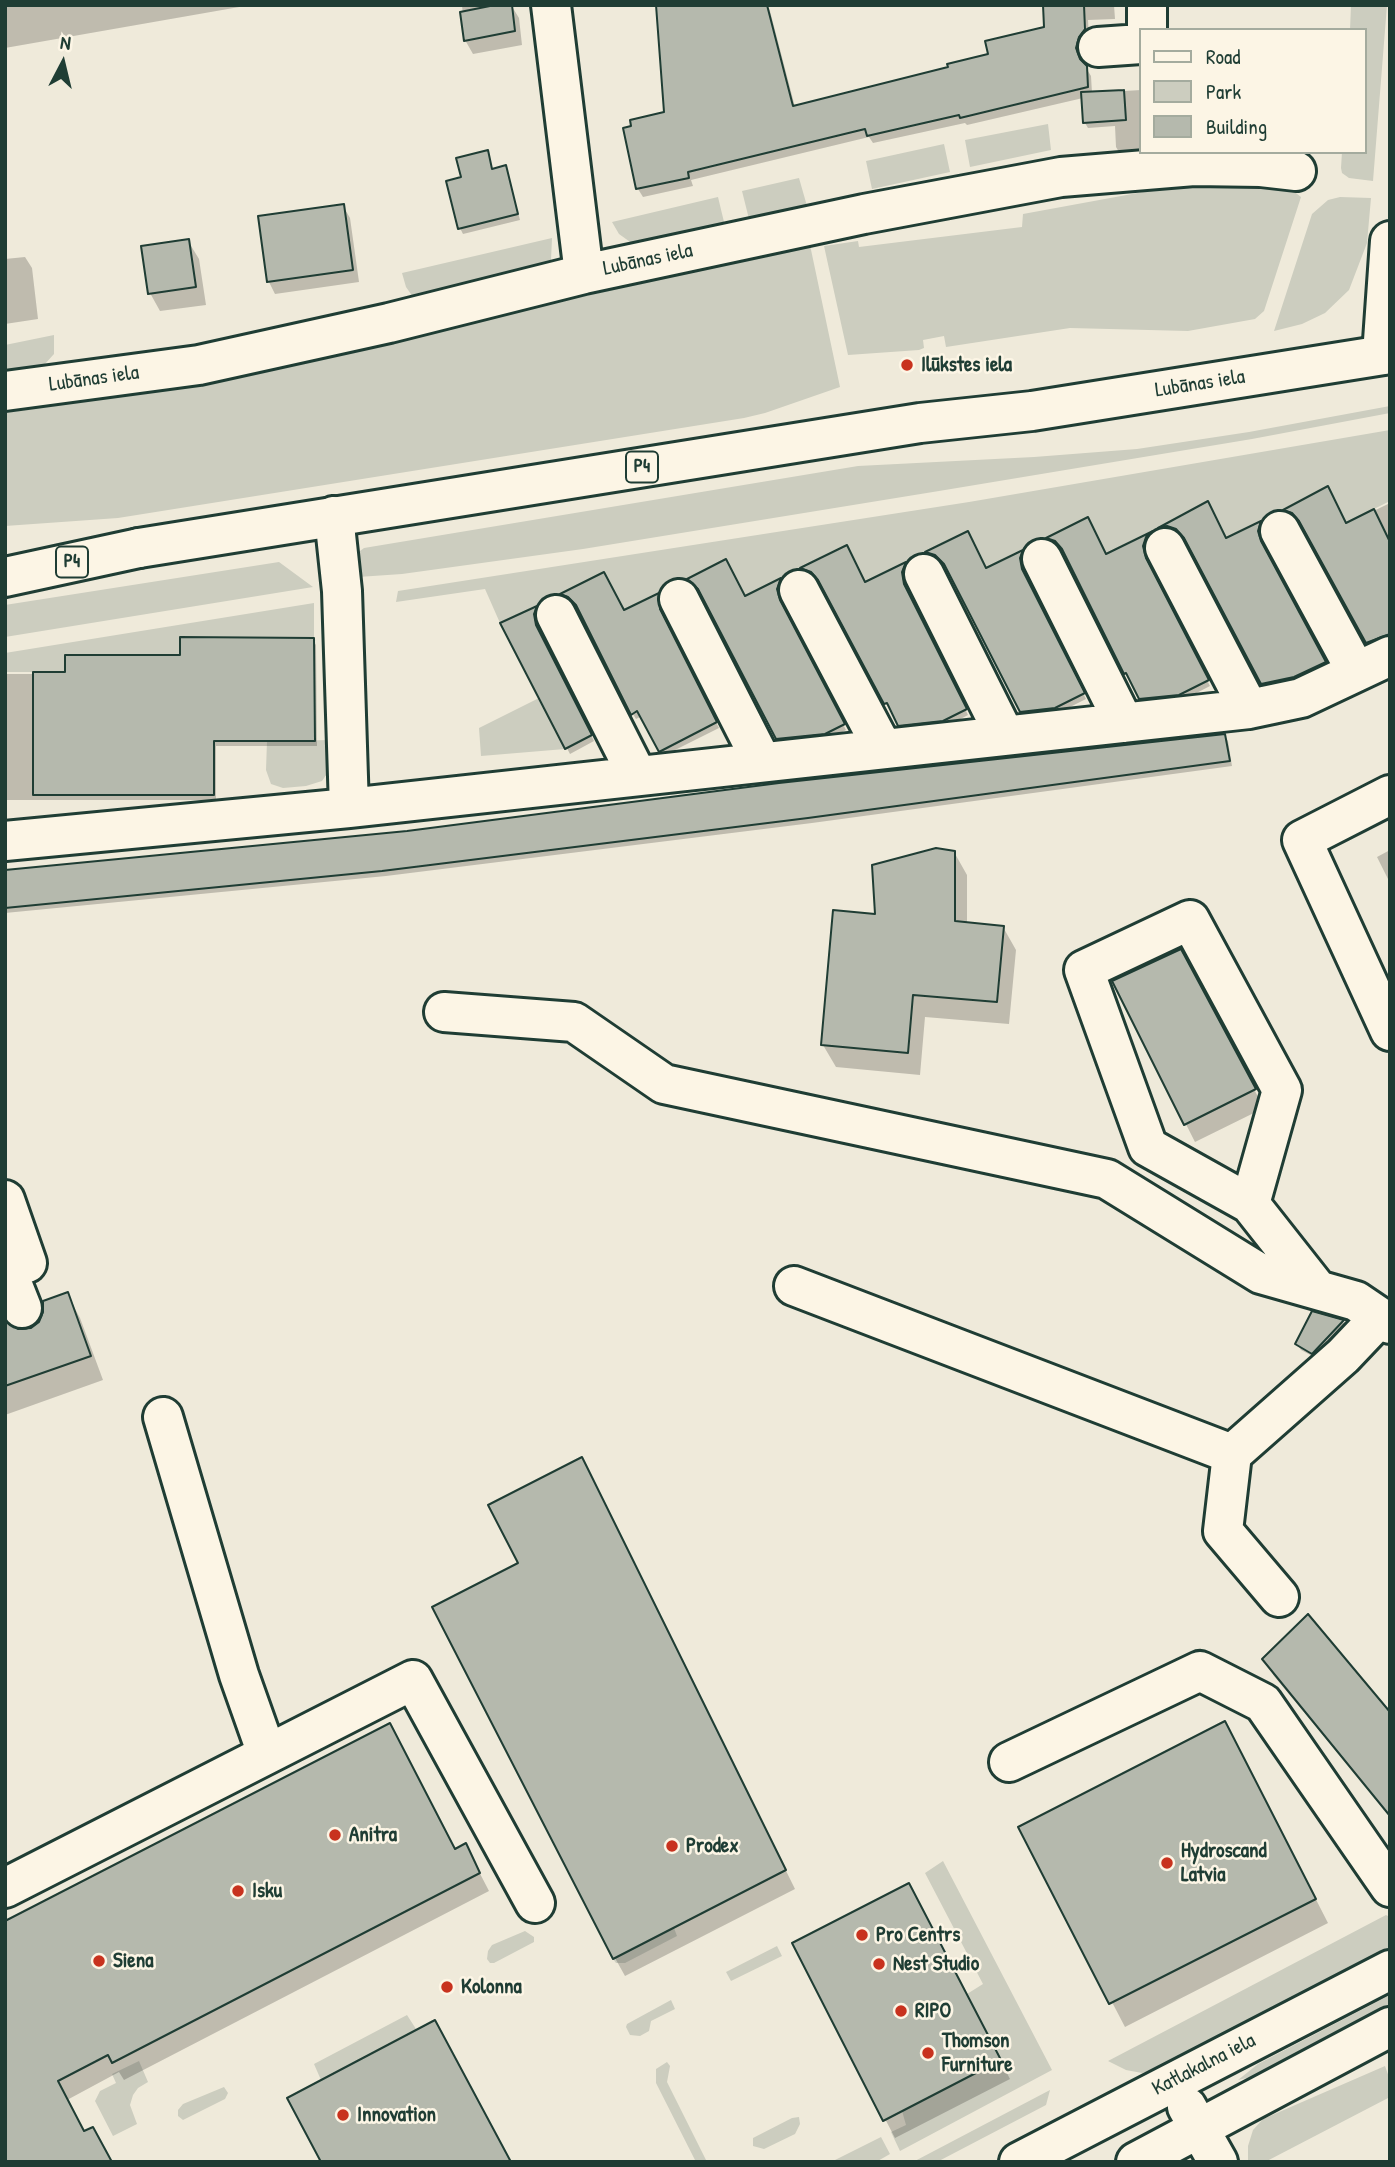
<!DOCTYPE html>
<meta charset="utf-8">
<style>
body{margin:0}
#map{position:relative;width:1395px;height:2167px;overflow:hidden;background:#efeada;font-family:"Patrick Hand",sans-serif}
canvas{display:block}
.frame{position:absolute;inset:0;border:7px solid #1f3d34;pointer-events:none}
.legend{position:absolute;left:1139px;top:28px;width:228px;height:126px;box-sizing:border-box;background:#fcf5e5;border:2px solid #a4ab9e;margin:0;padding:9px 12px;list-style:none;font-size:21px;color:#1f3d34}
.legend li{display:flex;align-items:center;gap:14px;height:35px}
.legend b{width:35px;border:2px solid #a4ab9e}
.north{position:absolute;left:28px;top:28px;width:70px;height:70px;-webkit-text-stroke:5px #fcf5e5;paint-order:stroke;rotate:7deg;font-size:19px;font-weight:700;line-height:28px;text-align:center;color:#1f3d34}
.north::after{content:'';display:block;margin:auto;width:24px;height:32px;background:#1f3d34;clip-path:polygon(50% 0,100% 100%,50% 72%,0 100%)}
</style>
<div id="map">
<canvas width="1395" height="2167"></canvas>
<div class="frame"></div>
<ul class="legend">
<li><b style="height:9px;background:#fcf5e5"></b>Road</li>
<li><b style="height:19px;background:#cccdbf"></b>Park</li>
<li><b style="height:19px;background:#b5b9ad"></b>Building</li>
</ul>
<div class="north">N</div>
</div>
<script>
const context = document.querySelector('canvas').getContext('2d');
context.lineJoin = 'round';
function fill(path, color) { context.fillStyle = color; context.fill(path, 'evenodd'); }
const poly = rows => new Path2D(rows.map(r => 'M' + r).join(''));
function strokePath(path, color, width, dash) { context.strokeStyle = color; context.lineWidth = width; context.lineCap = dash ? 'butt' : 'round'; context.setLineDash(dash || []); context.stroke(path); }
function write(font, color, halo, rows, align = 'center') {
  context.font = font + ' "Patrick Hand",sans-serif'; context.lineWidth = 5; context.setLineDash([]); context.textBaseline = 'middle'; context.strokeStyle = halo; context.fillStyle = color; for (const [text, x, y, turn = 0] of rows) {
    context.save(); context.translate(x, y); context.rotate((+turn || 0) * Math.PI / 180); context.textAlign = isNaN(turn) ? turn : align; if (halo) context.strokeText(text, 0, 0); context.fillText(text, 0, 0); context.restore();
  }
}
fill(poly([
 [1351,5,1387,5,1373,181,1349,178,1342,173,1341,168,1342,152,1365,152,1365,30,1350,30],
 [1048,124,1051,150,970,167,965,140],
 [944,144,950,172,872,189,866,161],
 [799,178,807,206,749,219,742,191],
 [1192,183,1278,185,1292,190,1301,197,1264,311,1255,319,1188,331,1070,328,946,347,944,336,923,340,924,348,919,350,848,355,824,246,858,241,859,247,1022,227,1023,214],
 [718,197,724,222,633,244,619,234,612,222],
 [1340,197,1371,198,1367,243,1349,290,1325,313,1302,324,1274,331,1312,214,1328,200],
 [552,238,551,260,544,266,413,297,406,287,402,273],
 [810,245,840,387,765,413,744,418,118,518,5,526,5,413,204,382],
 [54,335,54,354,44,365,5,371,5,345],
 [1390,406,1390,413,1252,439,939,491,583,549,402,574,358,577,356,554,364,548,858,466,1034,457,1137,449,1249,432],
 [1390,430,1390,501,1346,523,1328,486,1226,539,1208,502,1106,554,1088,517,986,568,968,532,865,582,847,545,745,596,726,559,624,610,604,573,500,623,485,589,396,602,398,591,969,502],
 [279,562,313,587,5,637,5,605],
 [314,603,314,638,180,637,180,655,65,655,65,672,5,672,5,653],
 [539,698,565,749,481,756,479,728],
 [332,740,331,768,322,781,306,786,283,788,271,784,266,770,267,741],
 [943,1861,1052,2070,900,2151,891,2132,906,2125,902,2111,967,1994,983,1984,925,1873],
 [1386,1915,1390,1917,1390,1945,1383,1954,1162,2068,1142,2073,1126,2070,1108,2061],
 [674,1928,677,1936,625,1963,616,1963,613,1959],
 [525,1931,534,1937,534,1942,494,1963,490,1963,487,1959,488,1951,492,1945],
 [777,1946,782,1956,731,1981,726,1972],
 [1390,1995,1390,2008,1255,2076,1238,2080,1258,2064],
 [671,2000,675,2009,651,2021,649,2031,640,2036,630,2035,626,2027,627,2024],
 [407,2015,416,2029,321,2080,314,2064],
 [139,2061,148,2082,138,2088,133,2095,130,2105,137,2124,113,2136,95,2101,100,2091,116,2083,112,2074],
 [667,2062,670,2066,667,2082,707,2162,696,2162,656,2083,656,2069],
 [1385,2066,1390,2080,1390,2097,1265,2162,1248,2162,1248,2146,1253,2130,1263,2119],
 [224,2087,228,2093,225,2099,183,2120,178,2116,178,2110,183,2104],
 [1050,2090,1046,2105,937,2162,913,2162],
 [799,2117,800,2124,795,2134,764,2149,753,2146,753,2138,792,2118],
 [881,2137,890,2154,876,2162,831,2162]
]), '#cccdbf');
fill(poly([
 [5,5,245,5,245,6,5,48],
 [462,5,511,5,519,18,522,45,473,54,465,40],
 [767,5,770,11,795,107,950,69,990,56,1046,28,1045,5,1114,5,1115,19,1088,20,1089,38,1083,46,1080,58,1091,76,1092,93,1141,90,1141,151,1119,152,1116,147,1115,126,1088,128,1085,123,1083,98,967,125,965,123,873,143,869,137,691,180,693,186,643,197,638,189,625,130,666,114],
 [487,152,493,170,505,167,508,173,520,220,463,234,460,228,463,178],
 [343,206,350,218,359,282,275,294,269,282,260,218],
 [188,241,199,259,206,305,160,311,150,293],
 [25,257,32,268,38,319,5,324,5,259],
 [1390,503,1390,640,1370,648,1304,526,1297,518,1288,515,1285,510,1345,525],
 [1208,504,1226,540,1260,523,1263,528,1260,538,1263,549,1328,668,1297,682,1265,689,1189,543,1181,534,1171,531,1163,533,1160,529],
 [1152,533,1154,537,1149,543,1145,553,1148,565,1210,686,1183,700,1144,704,1125,673,1066,554,1049,539,1106,556],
 [967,534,986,571,1022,552,1025,557,1022,565,1025,576,1086,699,1058,713,1024,717,1008,688,948,569,940,561,930,558,928,553],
 [905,564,908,569,904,579,907,591,968,715,947,726,903,730,891,707,889,709,886,703,823,585,816,577,805,574,803,569,865,584],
 [689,580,744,598,780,580,783,585,779,595,782,608,846,730,829,739,781,744,703,594],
 [563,595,624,613,658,596,661,601,662,616,719,728,663,756,642,716,636,719,633,714,580,610],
 [536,608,539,612,536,621,539,632,594,741,570,754,502,624],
 [313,640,316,645,317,746,216,746,216,800,5,800,5,674,67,674],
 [1224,735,1228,741,1232,766,812,823,386,876,5,913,5,871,407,833],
 [1390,850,1390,883,1377,857],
 [954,852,967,875,967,924,1003,927,1016,950,1009,1024,925,1017,920,1075,836,1067,823,1045,877,916],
 [1190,969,1264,1108,1195,1142,1114,982],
 [67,1294,80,1318,103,1380,5,1415,5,1323,19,1331,30,1330,41,1322],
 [1313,1313,1343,1322,1346,1327,1316,1358,1301,1350,1297,1344],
 [591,1477,795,1889,625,1976,615,1958,520,1563],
 [1264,1659,1390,1715,1390,1816,1274,1676],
 [1238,1747,1328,1923,1125,2027,1021,1828],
 [455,1851,475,1864,489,1891,124,2080,119,2072,67,2100,5,2162,5,1923],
 [919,1903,1010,2079,895,2138,794,1944]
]), '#0003');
const building = poly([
 [495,5,512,5,515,31,464,41,460,12,495,5],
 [656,5,767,5,793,106,948,67,947,64,988,54,985,41,1044,27,1043,5,1084,5,1085,29,1079,37,1076,48,1080,59,1087,66,1088,87,960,118,959,115,867,136,865,129,688,172,689,178,636,189,623,128,631,126,630,120,664,112,656,5],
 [1124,90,1126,120,1083,123,1081,92,1124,90],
 [488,150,492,169,506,165,518,214,458,229,446,181,461,177,456,158,488,150],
 [344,204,353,270,267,282,258,216,344,204],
 [189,239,196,287,148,294,141,246,189,239],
 [1328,486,1346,523,1374,509,1390,542,1390,634,1366,643,1299,521,1292,513,1283,510,1328,486],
 [1208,501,1226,538,1261,521,1258,531,1261,541,1326,662,1294,677,1261,684,1184,538,1176,529,1167,526,1158,528,1208,501],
 [1088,517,1106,554,1153,531,1146,537,1143,546,1146,558,1209,680,1179,695,1139,699,1126,673,1124,674,1062,549,1055,541,1046,538,1088,517],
 [968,531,986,568,1023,550,1020,558,1022,569,1085,693,1055,708,1020,712,944,564,935,555,925,552,968,531],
 [847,545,865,582,906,562,902,572,904,584,967,709,943,721,898,726,887,703,884,704,818,580,811,572,800,568,847,545],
 [726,559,745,596,781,578,777,589,780,600,845,724,825,734,776,739,698,589,687,579,726,559],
 [604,572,624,610,659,593,660,609,717,722,659,752,637,711,631,715,576,605,568,597,560,594,604,572],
 [537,606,534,614,536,625,592,735,565,749,500,623,537,606],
 [180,637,314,638,315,741,214,741,214,795,33,795,33,672,65,672,65,655,180,655,180,637],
 [1225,734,1230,761,808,818,382,871,5,908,5,870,407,831,779,783,1225,734],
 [936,848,955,851,955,921,1004,926,997,1002,913,995,908,1053,821,1045,833,910,875,914,872,865,936,848],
 [1181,949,1256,1089,1184,1125,1112,981,1181,949],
 [68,1292,91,1356,5,1386,5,1321,18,1329,31,1328,39,1322,43,1312,43,1301,68,1292],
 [1312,1311,1344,1320,1312,1354,1295,1344,1312,1311],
 [582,1457,786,1870,613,1959,432,1607,518,1563,488,1505,582,1457],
 [1308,1614,1390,1712,1390,1816,1262,1659,1308,1614],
 [1225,1721,1316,1899,1109,2004,1018,1827,1225,1721],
 [390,1723,455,1849,466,1843,480,1873,112,2063,108,2055,58,2081,84,2131,93,2127,112,2162,5,2162,5,1921,390,1723],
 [909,1883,1001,2060,883,2121,792,1943,909,1883],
 [435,2020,511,2162,321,2162,287,2098,435,2020]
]);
fill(building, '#b5b9ad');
strokePath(building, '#1f3d34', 2);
const minor = poly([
 [551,5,584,274],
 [1147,5,1147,30],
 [1098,47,1141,44],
 [1382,355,1390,241],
 [5,391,199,365,389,323,584,274,864,214,1061,177,1194,166,1261,167,1296,171],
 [334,516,342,591,349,808],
 [1280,531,1356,671],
 [1165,548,1249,709],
 [1042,559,1124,723],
 [924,574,1005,736],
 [799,590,883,749],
 [679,599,762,762],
 [556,615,637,775],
 [1390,795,1302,840,1390,1031],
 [5,841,349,808,1249,709,1301,698,1390,656],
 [444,1012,574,1022,664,1084,1107,1179,1261,1274,1356,1301,1390,1324],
 [5,1200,27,1263],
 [1250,1204,1148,1147,1084,970,1190,920,1282,1090,1250,1204,1317,1289],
 [7,1270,22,1308],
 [794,1286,1232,1454,1343,1356,1380,1317],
 [163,1417,239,1675,267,1754],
 [1232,1454,1223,1531,1279,1597],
 [1009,1762,1200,1671,1263,1703,1390,1887],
 [5,1888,413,1680,535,1903],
 [1187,2107,1218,2162],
 [1019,2162,1390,1970],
 [1136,2162,1390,2027]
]);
const major = poly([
 [139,548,920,423,1032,411,1390,354]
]);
const highway = poly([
 [5,577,139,548]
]);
strokePath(minor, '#1f3d34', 44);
strokePath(major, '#1f3d34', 44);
strokePath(highway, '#1f3d34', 44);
strokePath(minor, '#fcf5e5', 38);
strokePath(major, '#fcf5e5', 38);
strokePath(highway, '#fcf5e5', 38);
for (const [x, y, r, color] of [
 [907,365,7,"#c8321e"],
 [335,1835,7,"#c8321e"],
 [672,1846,7,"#c8321e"],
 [1167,1863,7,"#c8321e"],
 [238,1891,7,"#c8321e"],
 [862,1935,7,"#c8321e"],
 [99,1961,7,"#c8321e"],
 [879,1964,7,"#c8321e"],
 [447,1987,7,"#c8321e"],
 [901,2011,7,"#c8321e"],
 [928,2053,7,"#c8321e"],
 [343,2115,7,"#c8321e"]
]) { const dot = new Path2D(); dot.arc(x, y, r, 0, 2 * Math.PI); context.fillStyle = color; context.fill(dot); strokePath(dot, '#fcf5e5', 2.5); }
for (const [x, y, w] of [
 [642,467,32],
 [72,562,32]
]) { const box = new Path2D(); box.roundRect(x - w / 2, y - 15.5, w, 31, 5); context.fillStyle = '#fcf5e5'; context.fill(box); strokePath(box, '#1f3d34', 2); }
write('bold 19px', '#1f3d34', null, [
 ["P4",642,467],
 ["P4",72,562]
]);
write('21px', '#1f3d34', '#fcf5e5', [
 ["Lubānas iela",648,260,-12],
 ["Lubānas iela",94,379,-8],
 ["Lubānas iela",1200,384,-9],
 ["Katlakalna iela",1204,2065,-27]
]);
write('bold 21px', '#1f3d34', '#fcf5e5', [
 ["Ilūkstes iela",921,365],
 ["Anitra",349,1835],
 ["Prodex",686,1846],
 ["Hydroscand",1181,1851],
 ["Latvia",1181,1875],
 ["Isku",252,1891],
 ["Pro Centrs",876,1935],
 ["Siena",113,1961],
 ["Nest Studio",893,1964],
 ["Kolonna",461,1987],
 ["RIPO",915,2011],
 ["Thomson",942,2041],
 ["Furniture",942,2065],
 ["Innovation",357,2115]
], 'left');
</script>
